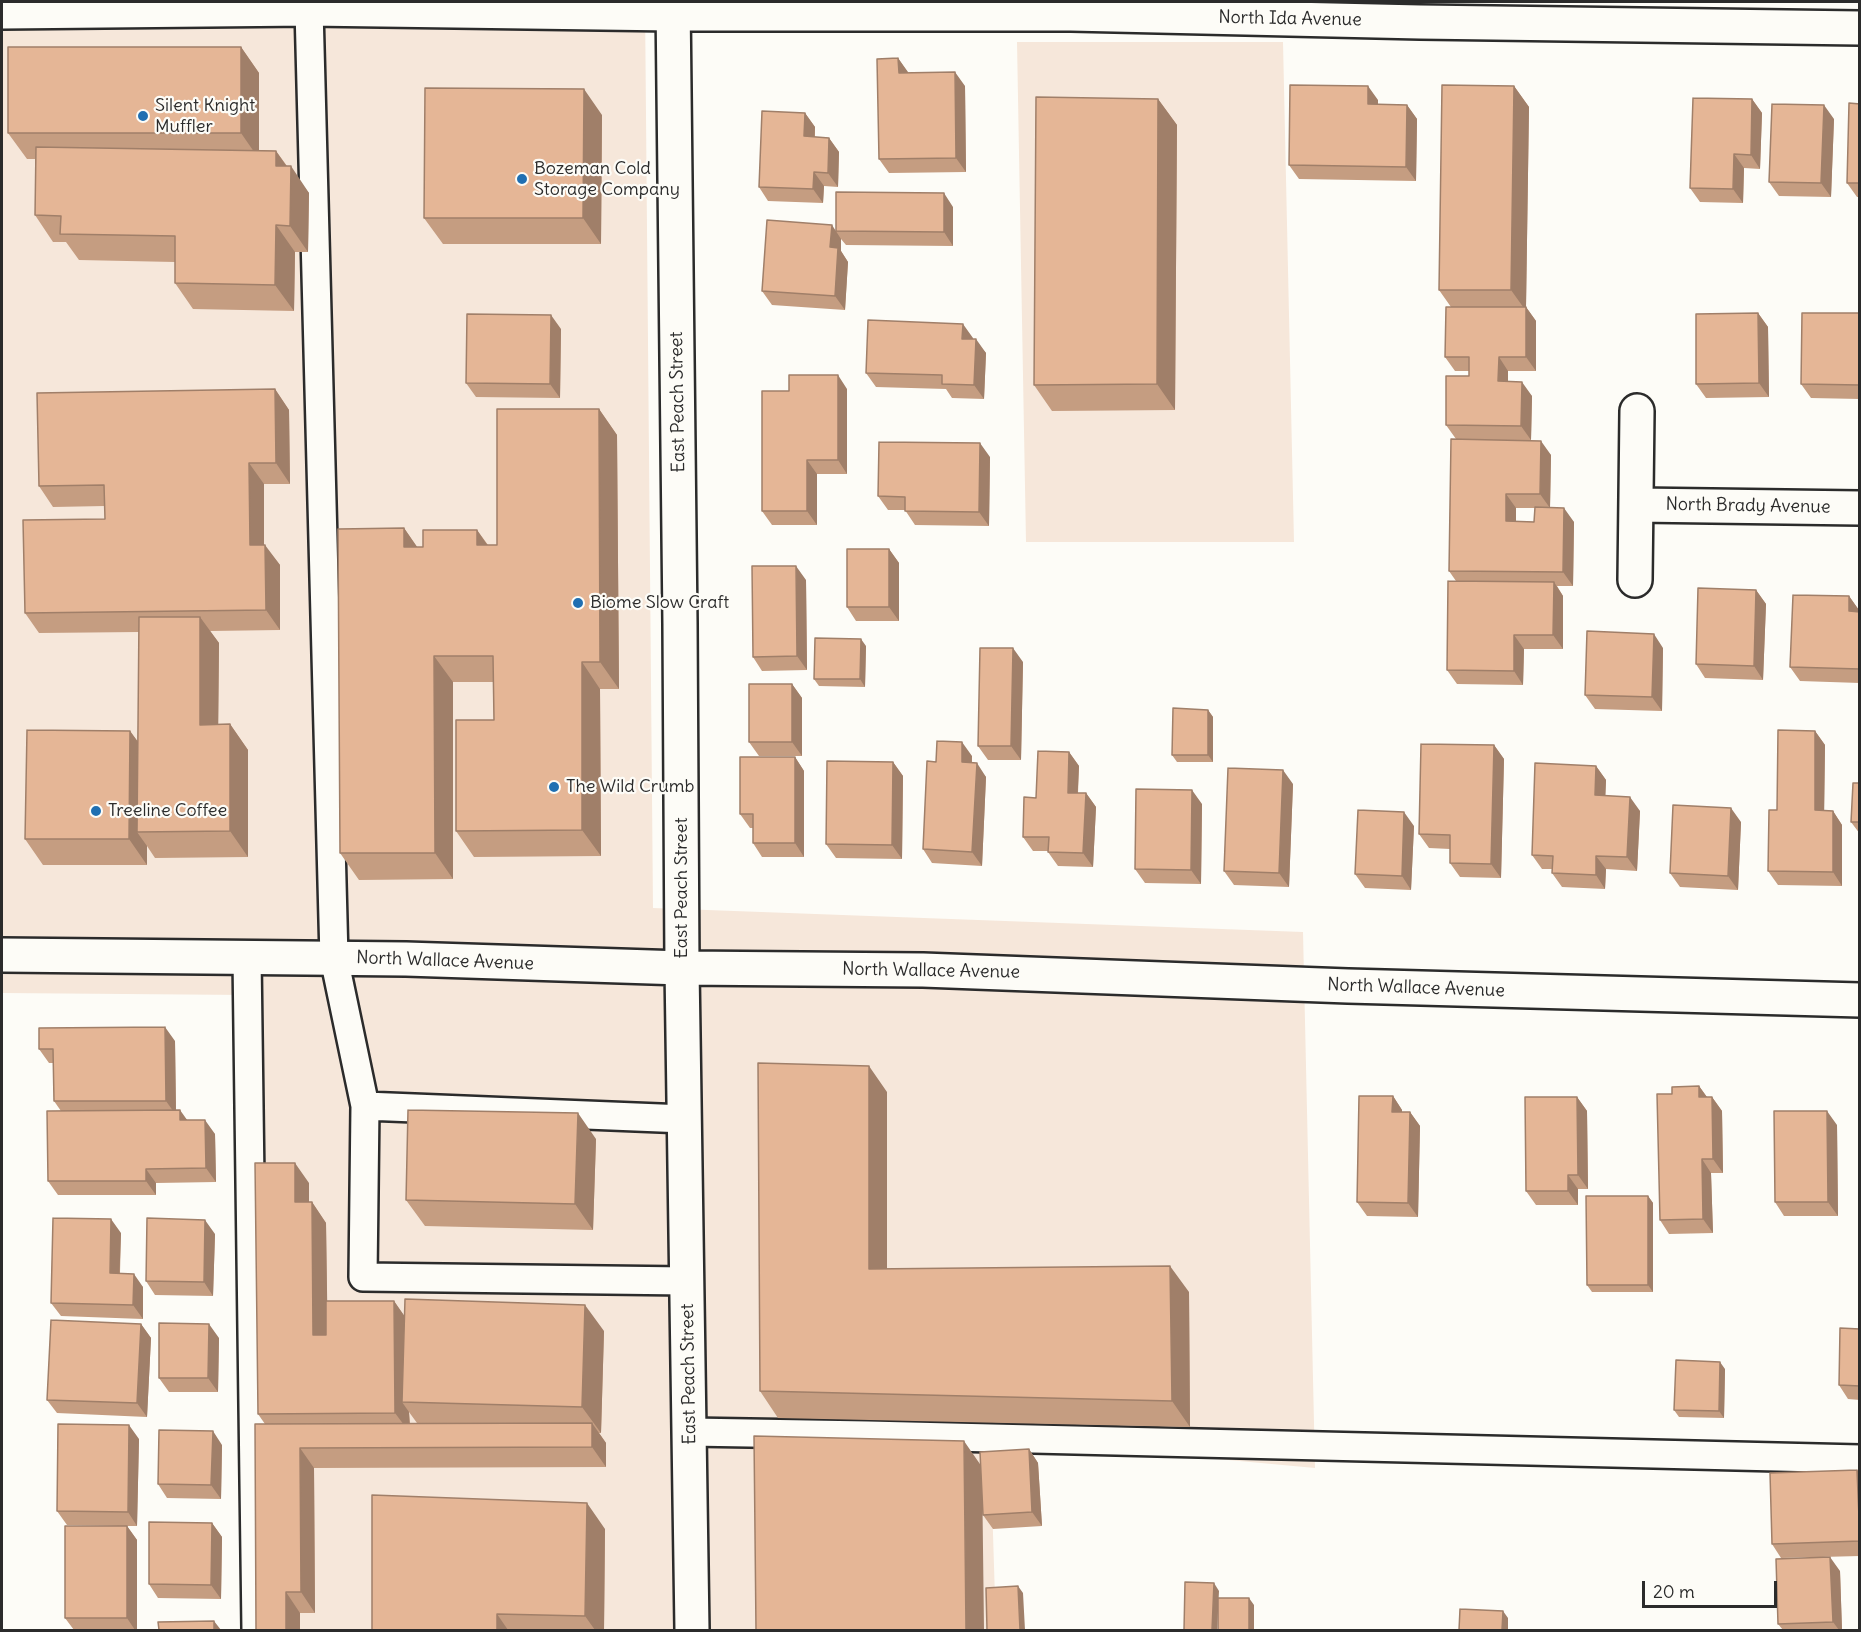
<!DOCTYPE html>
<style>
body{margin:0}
#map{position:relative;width:1861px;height:1632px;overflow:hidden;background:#fdfcf7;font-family:Delius,sans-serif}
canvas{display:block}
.frame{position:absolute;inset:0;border:3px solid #2b2b2b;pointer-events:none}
.scale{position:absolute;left:1642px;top:1581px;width:135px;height:27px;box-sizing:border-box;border:3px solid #2b2b2b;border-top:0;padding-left:8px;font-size:18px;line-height:21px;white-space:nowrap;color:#2b2b2b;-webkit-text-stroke:4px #fdfcf7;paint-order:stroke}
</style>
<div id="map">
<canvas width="1861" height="1632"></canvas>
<div class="frame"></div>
<div class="scale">20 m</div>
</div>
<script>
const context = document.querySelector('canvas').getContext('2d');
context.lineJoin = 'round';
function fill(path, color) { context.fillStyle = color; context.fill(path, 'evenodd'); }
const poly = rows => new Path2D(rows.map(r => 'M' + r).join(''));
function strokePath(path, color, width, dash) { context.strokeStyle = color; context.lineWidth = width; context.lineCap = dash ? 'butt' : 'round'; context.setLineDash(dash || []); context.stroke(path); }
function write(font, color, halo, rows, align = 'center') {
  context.font = font + ' Delius,sans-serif'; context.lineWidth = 4.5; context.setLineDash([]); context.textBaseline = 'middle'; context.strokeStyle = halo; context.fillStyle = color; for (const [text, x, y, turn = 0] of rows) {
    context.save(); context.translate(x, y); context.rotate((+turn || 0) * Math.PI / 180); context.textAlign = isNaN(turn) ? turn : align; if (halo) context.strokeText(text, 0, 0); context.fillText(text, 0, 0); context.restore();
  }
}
fill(poly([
 [2,2,645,2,653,908,1303,932,1315,1468,990,1438,996,1630,256,1630,247,995,2,993],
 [1017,42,1283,42,1294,542,1026,542]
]), '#f6e7da');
const lane = poly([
 [309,9,334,958,365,1106,685,1119],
 [247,957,256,1630],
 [365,1106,363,1277,687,1281],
 [690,1432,868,1435,1860,1459]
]);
const street = poly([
 [2,12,309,9,673,14,1071,14,1420,22,1860,28],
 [1637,505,1860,508],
 [1635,580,1637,411]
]);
const secondary = poly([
 [673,2,680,624,682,968,692,1630],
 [2,955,406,959,682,968,923,970,1348,986,1860,1000]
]);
strokePath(lane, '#2b2b2b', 32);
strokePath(street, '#2b2b2b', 38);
strokePath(secondary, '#2b2b2b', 38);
strokePath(lane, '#fdfcf7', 27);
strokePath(street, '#fdfcf7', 33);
strokePath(secondary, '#fdfcf7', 33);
fill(poly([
 [241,47,259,73,259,150,276,151,287,166,309,193,308,252,295,252,294,311,193,309,175,283,175,262,79,260,66,242,53,242,35,215,35,159,27,159,8,133],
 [898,58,908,73,965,86,966,172,889,173,879,159],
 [1514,86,1529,107,1526,307,1536,321,1536,371,1508,371,1508,381,1532,396,1531,440,1551,455,1550,507,1574,522,1573,586,1557,586,1563,596,1563,649,1524,649,1523,685,1457,684,1447,670,1456,581,1449,571,1456,439,1446,425,1469,376,1469,371,1455,371,1445,357,1451,307,1439,290],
 [1516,508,1535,508,1534,522,1516,521],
 [1158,99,1177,125,1175,410,1052,411,1034,385],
 [1752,99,1762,113,1760,169,1744,168,1743,203,1700,202,1690,188],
 [1378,100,1378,104,1407,105,1417,119,1416,181,1299,179,1289,165],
 [1860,104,1860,197,1857,197,1847,183],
 [805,113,815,127,815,137,829,138,839,152,838,187,824,186,823,203,768,201,759,187],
 [602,115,601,244,443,244,424,218],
 [1834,119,1831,197,1779,196,1769,182],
 [953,207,953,246,846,245,841,239,841,251,848,262,845,310,772,305,762,291,836,231],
 [1758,313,1768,327,1769,397,1706,398,1696,384],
 [1860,313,1860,399,1811,398,1801,384],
 [561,329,560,398,476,397,466,383],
 [973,338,973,339,986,353,984,399,952,398,946,389,876,387,866,373],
 [275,389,289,410,290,484,264,484,264,545,280,565,280,630,210,631,219,643,218,724,230,724,248,750,248,857,155,858,147,846,147,865,43,865,25,839,130,731,138,742,139,632,39,633,25,613,105,519,105,506,53,507,39,486],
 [847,389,847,474,817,474,817,525,772,525,762,511,789,391],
 [599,409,617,435,619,689,600,689,601,856,474,857,456,831,494,720,493,682,453,682,453,879,359,880,340,853,404,528,417,547,423,547,477,530,488,545,497,545],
 [990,457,989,526,915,525,905,510,888,510,878,496],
 [889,549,899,563,899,621,856,621,847,607],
 [806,580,807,670,762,671,753,657],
 [1756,590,1766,604,1763,680,1705,678,1696,664],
 [1849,596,1860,612,1860,683,1800,681,1790,667],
 [866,646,865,687,819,686,814,679],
 [1663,648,1662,711,1595,709,1585,695],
 [1023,662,1021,760,988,760,978,746],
 [792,684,802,698,802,756,759,756,749,742],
 [1208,710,1213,717,1213,762,1177,762,1172,755],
 [1815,731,1825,745,1824,810,1833,811,1842,825,1842,886,1778,885,1768,871,1777,810],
 [1494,745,1504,759,1501,878,1460,877,1450,863,1450,849,1429,848,1419,834],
 [1069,752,1079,766,1078,793,1086,793,1096,807,1093,867,1058,866,1048,852,1048,851,1033,851,1023,837,1036,798],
 [972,756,972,762,986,777,982,866,932,863,923,849,936,762],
 [795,757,804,771,804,857,762,857,753,843,753,828,750,828,740,814],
 [893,762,903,776,902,859,836,858,826,844],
 [1596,766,1606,780,1605,796,1640,811,1637,871,1606,869,1605,889,1562,887,1552,873,1552,869,1542,869,1532,855],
 [1860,783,1860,834,1851,822],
 [1293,784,1289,887,1234,885,1224,871],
 [1202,804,1201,884,1145,883,1135,869],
 [1741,822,1738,890,1680,887,1670,873],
 [1414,826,1411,890,1365,888,1355,874],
 [175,1041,176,1110,187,1120,215,1134,216,1182,156,1183,156,1195,58,1195,48,1181,61,1111,54,1101,53,1063,49,1063,39,1049],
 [1699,1086,1707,1097,1712,1097,1722,1111,1723,1173,1711,1173,1713,1233,1669,1234,1660,1220,1672,1094],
 [887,1092,887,1269,1189,1292,1190,1427,778,1418,760,1391],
 [1393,1096,1402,1110,1402,1112,1410,1112,1420,1126,1418,1217,1367,1216,1357,1202],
 [1577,1097,1587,1111,1588,1189,1578,1189,1578,1205,1536,1205,1526,1191],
 [1837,1125,1838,1216,1784,1216,1775,1202],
 [596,1139,593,1230,425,1226,406,1200],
 [309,1183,309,1202,312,1202,326,1223,327,1301,394,1301,404,1316,604,1331,601,1433,599,1433,606,1443,606,1467,314,1468,315,1613,300,1613,300,1630,256,1630,265,1424,258,1414],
 [409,1412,417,1423,410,1423],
 [1648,1196,1653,1203,1653,1292,1592,1292,1587,1285],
 [121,1233,120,1273,143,1287,143,1319,61,1316,51,1303],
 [215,1234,213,1296,155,1295,146,1281],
 [141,1324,151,1338,147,1417,57,1413,47,1400],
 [1860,1329,1860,1400,1848,1399,1839,1385],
 [219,1338,218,1392,169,1392,159,1378],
 [1725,1369,1724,1418,1679,1417,1674,1410],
 [139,1439,137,1526,127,1526,137,1540,137,1630,74,1630,65,1618,119,1526,67,1525,57,1511],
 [222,1445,221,1499,167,1498,158,1484],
 [1029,1449,1038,1463,1042,1526,993,1529,983,1515,980,1465],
 [1857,1470,1860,1473,1860,1556,1781,1558,1772,1544],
 [212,1523,222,1537,221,1599,158,1598,149,1584],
 [605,1529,604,1630,372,1630],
 [1840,1571,1842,1630,1783,1630,1778,1624]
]), '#c59d81');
fill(poly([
 [241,47,259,73,259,159,241,133],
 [898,58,908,72,909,87,899,73],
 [955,72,965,86,966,172,956,158],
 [1368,86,1378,100,1378,118,1368,104],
 [1514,86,1529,107,1526,307,1536,321,1536,371,1526,357,1526,311,1511,290],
 [584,89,602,115,601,244,583,218],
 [1158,99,1177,125,1175,410,1157,384],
 [1752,99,1762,113,1760,169,1751,155],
 [1407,105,1417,119,1416,181,1406,167],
 [1824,105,1834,119,1831,197,1821,183],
 [805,113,815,127,814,150,804,136],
 [829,138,839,152,838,187,828,173],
 [276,151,290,171,291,166,309,193,308,252,290,226,276,166],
 [1734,154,1744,168,1743,203,1733,189],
 [814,172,824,186,823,203,813,189],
 [944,193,953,207,953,246,944,232],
 [276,225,295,252,294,311,275,285],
 [832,225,841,239,841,251,848,262,845,310,835,296,830,247],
 [1758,313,1768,327,1769,397,1759,383],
 [551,315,561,329,560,398,550,384],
 [963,324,973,338,972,353,962,339],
 [976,339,986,353,984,399,974,385],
 [1499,357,1508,371,1508,395,1498,381],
 [838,375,847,389,847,474,838,460],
 [1522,382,1532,396,1531,440,1521,426],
 [275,389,289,410,290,484,276,463],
 [599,409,617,435,619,689,600,662],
 [1541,441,1551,455,1550,508,1540,494],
 [980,443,990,457,989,526,979,512],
 [807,460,817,474,817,525,807,511],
 [249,463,264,484,264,565,250,545],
 [1506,494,1516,508,1516,535,1506,521],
 [1564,508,1574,522,1573,586,1563,572],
 [404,528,422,554,404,547],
 [477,530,495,556,477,545],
 [265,545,280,565,280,630,266,610],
 [889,549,899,563,899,621,889,607],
 [796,566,806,580,807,670,797,656],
 [1554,582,1563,596,1563,649,1553,635],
 [1756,590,1766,604,1763,680,1754,666],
 [1849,596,1859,610,1859,625,1849,611],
 [200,617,219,643,218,751,200,725],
 [1654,634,1663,648,1662,711,1652,697],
 [1514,635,1524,649,1523,685,1514,671],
 [861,639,866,646,865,687,860,679],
 [1013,648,1023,662,1021,760,1011,746],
 [434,656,453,682,453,879,435,853],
 [582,662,600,689,601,856,582,830],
 [792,684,802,698,802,756,792,742],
 [1208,710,1213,717,1213,762,1208,755],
 [230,724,248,750,248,857,230,831],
 [130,731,149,757,137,832,147,846,147,865,129,839],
 [1815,731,1825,745,1824,824,1815,810],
 [962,742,972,756,971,776,962,762],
 [1494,745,1504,759,1501,878,1491,864],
 [1069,752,1079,766,1077,807,1068,793],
 [795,757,804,771,804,857,795,843],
 [893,762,903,776,902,859,892,845],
 [977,763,986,777,982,866,972,852],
 [1596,766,1606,780,1605,809,1595,795],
 [1283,770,1293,784,1289,887,1279,873],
 [1192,790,1202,804,1201,884,1191,870],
 [1086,793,1096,807,1093,867,1083,853],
 [1630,797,1640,811,1637,871,1627,857],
 [1731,808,1741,822,1738,890,1728,876],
 [1833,811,1842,825,1842,886,1833,872],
 [1404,812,1414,826,1411,890,1402,876],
 [1596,856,1606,869,1605,889,1596,875],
 [165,1027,175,1041,176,1115,166,1101],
 [869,1066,887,1092,887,1295,869,1269],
 [1699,1086,1709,1100,1699,1097],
 [1393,1096,1402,1110,1402,1126,1392,1112],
 [1577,1097,1587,1111,1588,1189,1578,1175],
 [1712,1097,1722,1111,1723,1173,1713,1159],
 [180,1110,190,1124,180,1120],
 [1827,1111,1837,1125,1838,1216,1828,1202],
 [1410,1112,1420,1126,1418,1217,1408,1203],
 [578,1113,596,1139,593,1230,575,1204],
 [205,1120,215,1134,216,1182,206,1168],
 [1702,1159,1711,1173,1713,1233,1703,1219],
 [295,1163,309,1183,309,1223,295,1202],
 [146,1169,156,1183,156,1195,146,1181],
 [1568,1175,1578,1189,1578,1205,1568,1191],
 [1648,1196,1653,1203,1653,1292,1648,1285],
 [312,1202,326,1223,328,1356,313,1335],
 [111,1219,121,1233,119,1287,110,1273],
 [205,1220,215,1234,213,1296,204,1282],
 [1170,1266,1189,1292,1190,1427,1172,1401],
 [134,1274,143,1287,143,1319,133,1305],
 [394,1301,408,1321,402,1402,409,1412,410,1433,395,1413],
 [585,1305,604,1331,601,1433,582,1407],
 [141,1324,151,1338,147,1417,137,1403],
 [209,1324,219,1338,218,1392,208,1378],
 [1720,1362,1725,1369,1724,1418,1719,1411],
 [592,1423,606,1443,606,1467,592,1447],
 [129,1425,139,1439,137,1526,128,1512],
 [213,1431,222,1445,221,1499,211,1485],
 [964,1441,982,1467,984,1630,966,1630],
 [300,1448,314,1468,315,1613,301,1592],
 [1029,1449,1038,1463,1042,1526,1032,1512],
 [1857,1470,1860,1473,1860,1537],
 [587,1503,605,1529,604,1630,595,1630,585,1616],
 [212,1523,222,1537,221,1599,211,1585],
 [127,1526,137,1540,137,1630,135,1630,127,1618],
 [1830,1557,1840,1571,1842,1630,1839,1630,1833,1622],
 [1214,1583,1219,1591,1217,1630,1212,1630],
 [1018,1586,1023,1593,1025,1630,1020,1630],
 [286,1592,300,1613,300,1630,286,1630],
 [1249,1598,1254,1605,1254,1630,1249,1630],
 [1503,1611,1508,1618,1508,1630,1502,1630],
 [497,1614,508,1630,497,1630],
 [214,1621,221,1630,214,1630]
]), '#a07f69');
const building = poly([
 [8,47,241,47,241,133,8,133,8,47],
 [898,58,899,73,955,72,956,158,879,159,877,59,898,58],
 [1290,85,1368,86,1368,104,1407,105,1406,167,1289,165,1290,85],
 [1442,85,1514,86,1511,290,1439,290,1442,85],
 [425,88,584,89,583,218,424,218,425,88],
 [1036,97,1158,99,1157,384,1034,385,1036,97],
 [1693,98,1752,99,1751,155,1734,154,1733,189,1690,188,1693,98],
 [1849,103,1860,104,1860,183,1847,183,1849,103],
 [1772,104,1824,105,1821,183,1769,182,1772,104],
 [762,111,805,113,804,136,829,138,828,173,814,172,813,189,759,187,762,111],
 [36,147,276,151,276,166,291,166,290,226,276,225,275,285,175,283,175,236,60,234,61,216,35,215,36,147],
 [836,192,944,193,944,232,836,231,836,192],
 [767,220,832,225,830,247,838,248,835,296,762,291,767,220],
 [1446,307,1526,307,1526,357,1499,357,1498,381,1522,382,1521,426,1446,425,1446,376,1469,376,1469,357,1445,357,1446,307],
 [1758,313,1759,383,1696,384,1696,314,1758,313],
 [1802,313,1860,313,1860,385,1801,384,1802,313],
 [467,314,551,315,550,384,466,383,467,314],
 [868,320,963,324,962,339,976,339,974,385,942,384,942,375,866,373,868,320],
 [789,375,838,375,838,460,807,460,807,511,762,511,762,391,789,391,789,375],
 [275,389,276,463,249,463,250,545,265,545,266,610,25,613,23,520,105,519,104,485,39,486,37,393,275,389],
 [497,409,599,409,600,662,582,662,582,830,456,831,456,720,494,720,493,656,434,656,435,853,340,853,338,529,404,528,404,547,423,547,423,530,477,530,477,545,497,545,497,409],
 [1451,439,1541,441,1540,494,1506,494,1506,521,1534,522,1535,507,1564,508,1563,572,1449,571,1451,439],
 [879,442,980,443,979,512,905,511,905,497,878,496,879,442],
 [847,549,889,549,889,607,847,607,847,549],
 [752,566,796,566,797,656,753,657,752,566],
 [1448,581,1554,582,1553,635,1514,635,1514,671,1447,670,1448,581],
 [1698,588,1756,590,1754,666,1696,664,1698,588],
 [1793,595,1849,596,1849,611,1860,612,1860,669,1790,667,1793,595],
 [139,617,200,617,200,725,230,724,230,831,137,832,139,617],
 [1587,631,1654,634,1652,697,1585,695,1587,631],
 [815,638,861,639,860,679,814,679,815,638],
 [980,648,1013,648,1011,746,978,746,980,648],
 [749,684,792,684,792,742,749,742,749,684],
 [1173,708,1208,710,1208,755,1172,755,1173,708],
 [27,730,130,731,129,839,25,839,27,730],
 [1778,730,1815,731,1815,810,1833,811,1833,872,1768,871,1769,810,1777,810,1778,730],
 [937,741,962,742,962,762,977,763,972,852,923,849,927,761,936,762,937,741],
 [1421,744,1494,745,1491,864,1450,863,1450,835,1419,834,1421,744],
 [1038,751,1069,752,1068,793,1086,793,1083,853,1048,852,1049,837,1023,837,1024,797,1036,798,1038,751],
 [740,757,795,757,795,843,753,843,753,814,740,814,740,757],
 [827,761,893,762,892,845,826,844,827,761],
 [1535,763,1596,766,1595,795,1630,797,1627,857,1596,856,1596,875,1552,873,1553,856,1532,855,1535,763],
 [1228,768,1283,770,1279,873,1224,871,1228,768],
 [1853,783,1860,783,1860,822,1851,822,1853,783],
 [1136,789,1192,790,1191,870,1135,869,1136,789],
 [1673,805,1731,808,1728,876,1670,873,1673,805],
 [1358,810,1404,812,1402,876,1355,874,1358,810],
 [165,1027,166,1101,54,1101,53,1049,39,1049,39,1028,165,1027],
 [758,1063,869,1066,869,1269,1170,1266,1172,1401,760,1391,758,1063],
 [1699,1086,1699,1097,1712,1097,1713,1159,1702,1159,1703,1219,1660,1220,1657,1094,1672,1094,1672,1087,1699,1086],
 [1359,1096,1393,1096,1392,1112,1410,1112,1408,1203,1357,1202,1359,1096],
 [1525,1097,1577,1097,1578,1175,1568,1175,1568,1191,1526,1191,1525,1097],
 [180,1110,180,1120,205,1120,206,1168,146,1169,146,1181,48,1181,47,1111,180,1110],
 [408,1110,578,1113,575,1204,406,1200,408,1110],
 [1774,1111,1827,1111,1828,1202,1775,1202,1774,1111],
 [255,1163,295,1163,295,1202,312,1202,313,1335,326,1335,326,1301,394,1301,395,1413,258,1414,255,1163],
 [1586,1196,1648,1196,1648,1285,1587,1285,1586,1196],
 [53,1218,111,1219,110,1273,134,1274,133,1305,51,1303,53,1218],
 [147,1218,205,1220,204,1282,146,1281,147,1218],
 [405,1299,585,1305,582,1407,402,1402,405,1299],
 [51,1320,141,1324,137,1403,47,1400,51,1320],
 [159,1323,209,1324,208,1378,159,1378,159,1323],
 [1840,1328,1860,1329,1860,1386,1839,1385,1840,1328],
 [1676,1360,1720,1362,1719,1411,1674,1410,1676,1360],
 [592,1423,592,1447,300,1448,301,1592,286,1592,286,1630,256,1630,255,1424,592,1423],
 [58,1424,129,1425,128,1512,57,1511,58,1424],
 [159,1430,213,1431,211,1485,158,1484,159,1430],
 [754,1436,964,1441,966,1630,756,1630,754,1436],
 [1029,1449,1032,1512,983,1515,980,1452,1029,1449],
 [1857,1470,1860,1541,1772,1544,1770,1473,1857,1470],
 [372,1495,587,1503,585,1616,497,1614,497,1630,372,1630,372,1495],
 [149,1522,212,1523,211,1585,149,1584,149,1522],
 [65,1526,127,1526,127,1618,65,1618,65,1526],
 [1830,1557,1833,1622,1778,1624,1776,1559,1830,1557],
 [1185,1582,1214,1583,1212,1630,1184,1630,1185,1582],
 [1018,1586,1020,1630,987,1630,986,1588,1018,1586],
 [1218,1598,1249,1598,1249,1630,1218,1630,1218,1598],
 [1460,1609,1503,1611,1502,1630,1459,1630,1460,1609],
 [214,1621,214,1630,159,1630,158,1622,214,1621]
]);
fill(building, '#e5b696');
strokePath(building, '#a07f69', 1.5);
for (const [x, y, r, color] of [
 [143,116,6,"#1f6fb2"],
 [522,179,6,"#1f6fb2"],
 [578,603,6,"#1f6fb2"],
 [554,787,6,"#1f6fb2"],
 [96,811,6,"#1f6fb2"]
]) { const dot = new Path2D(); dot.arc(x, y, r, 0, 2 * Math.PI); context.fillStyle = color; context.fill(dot); strokePath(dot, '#fdfcf7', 2); }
write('18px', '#2b2b2b', '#fdfcf7', [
 ["North Ida Avenue",1290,19,1],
 ["East Peach Street",678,402,-91],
 ["North Brady Avenue",1748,506,1],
 ["East Peach Street",682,888,-90],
 ["North Wallace Avenue",445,961,2],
 ["North Wallace Avenue",931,971,1],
 ["North Wallace Avenue",1416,988,2],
 ["East Peach Street",689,1374,-91]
]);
write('18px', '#2b2b2b', '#fdfcf7', [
 ["Silent Knight",155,106],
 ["Muffler",155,127],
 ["Bozeman Cold",534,169],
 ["Storage Company",534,190],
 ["Biome Slow Craft",590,603],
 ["The Wild Crumb",566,787],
 ["Treeline Coffee",108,811]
], 'left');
</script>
